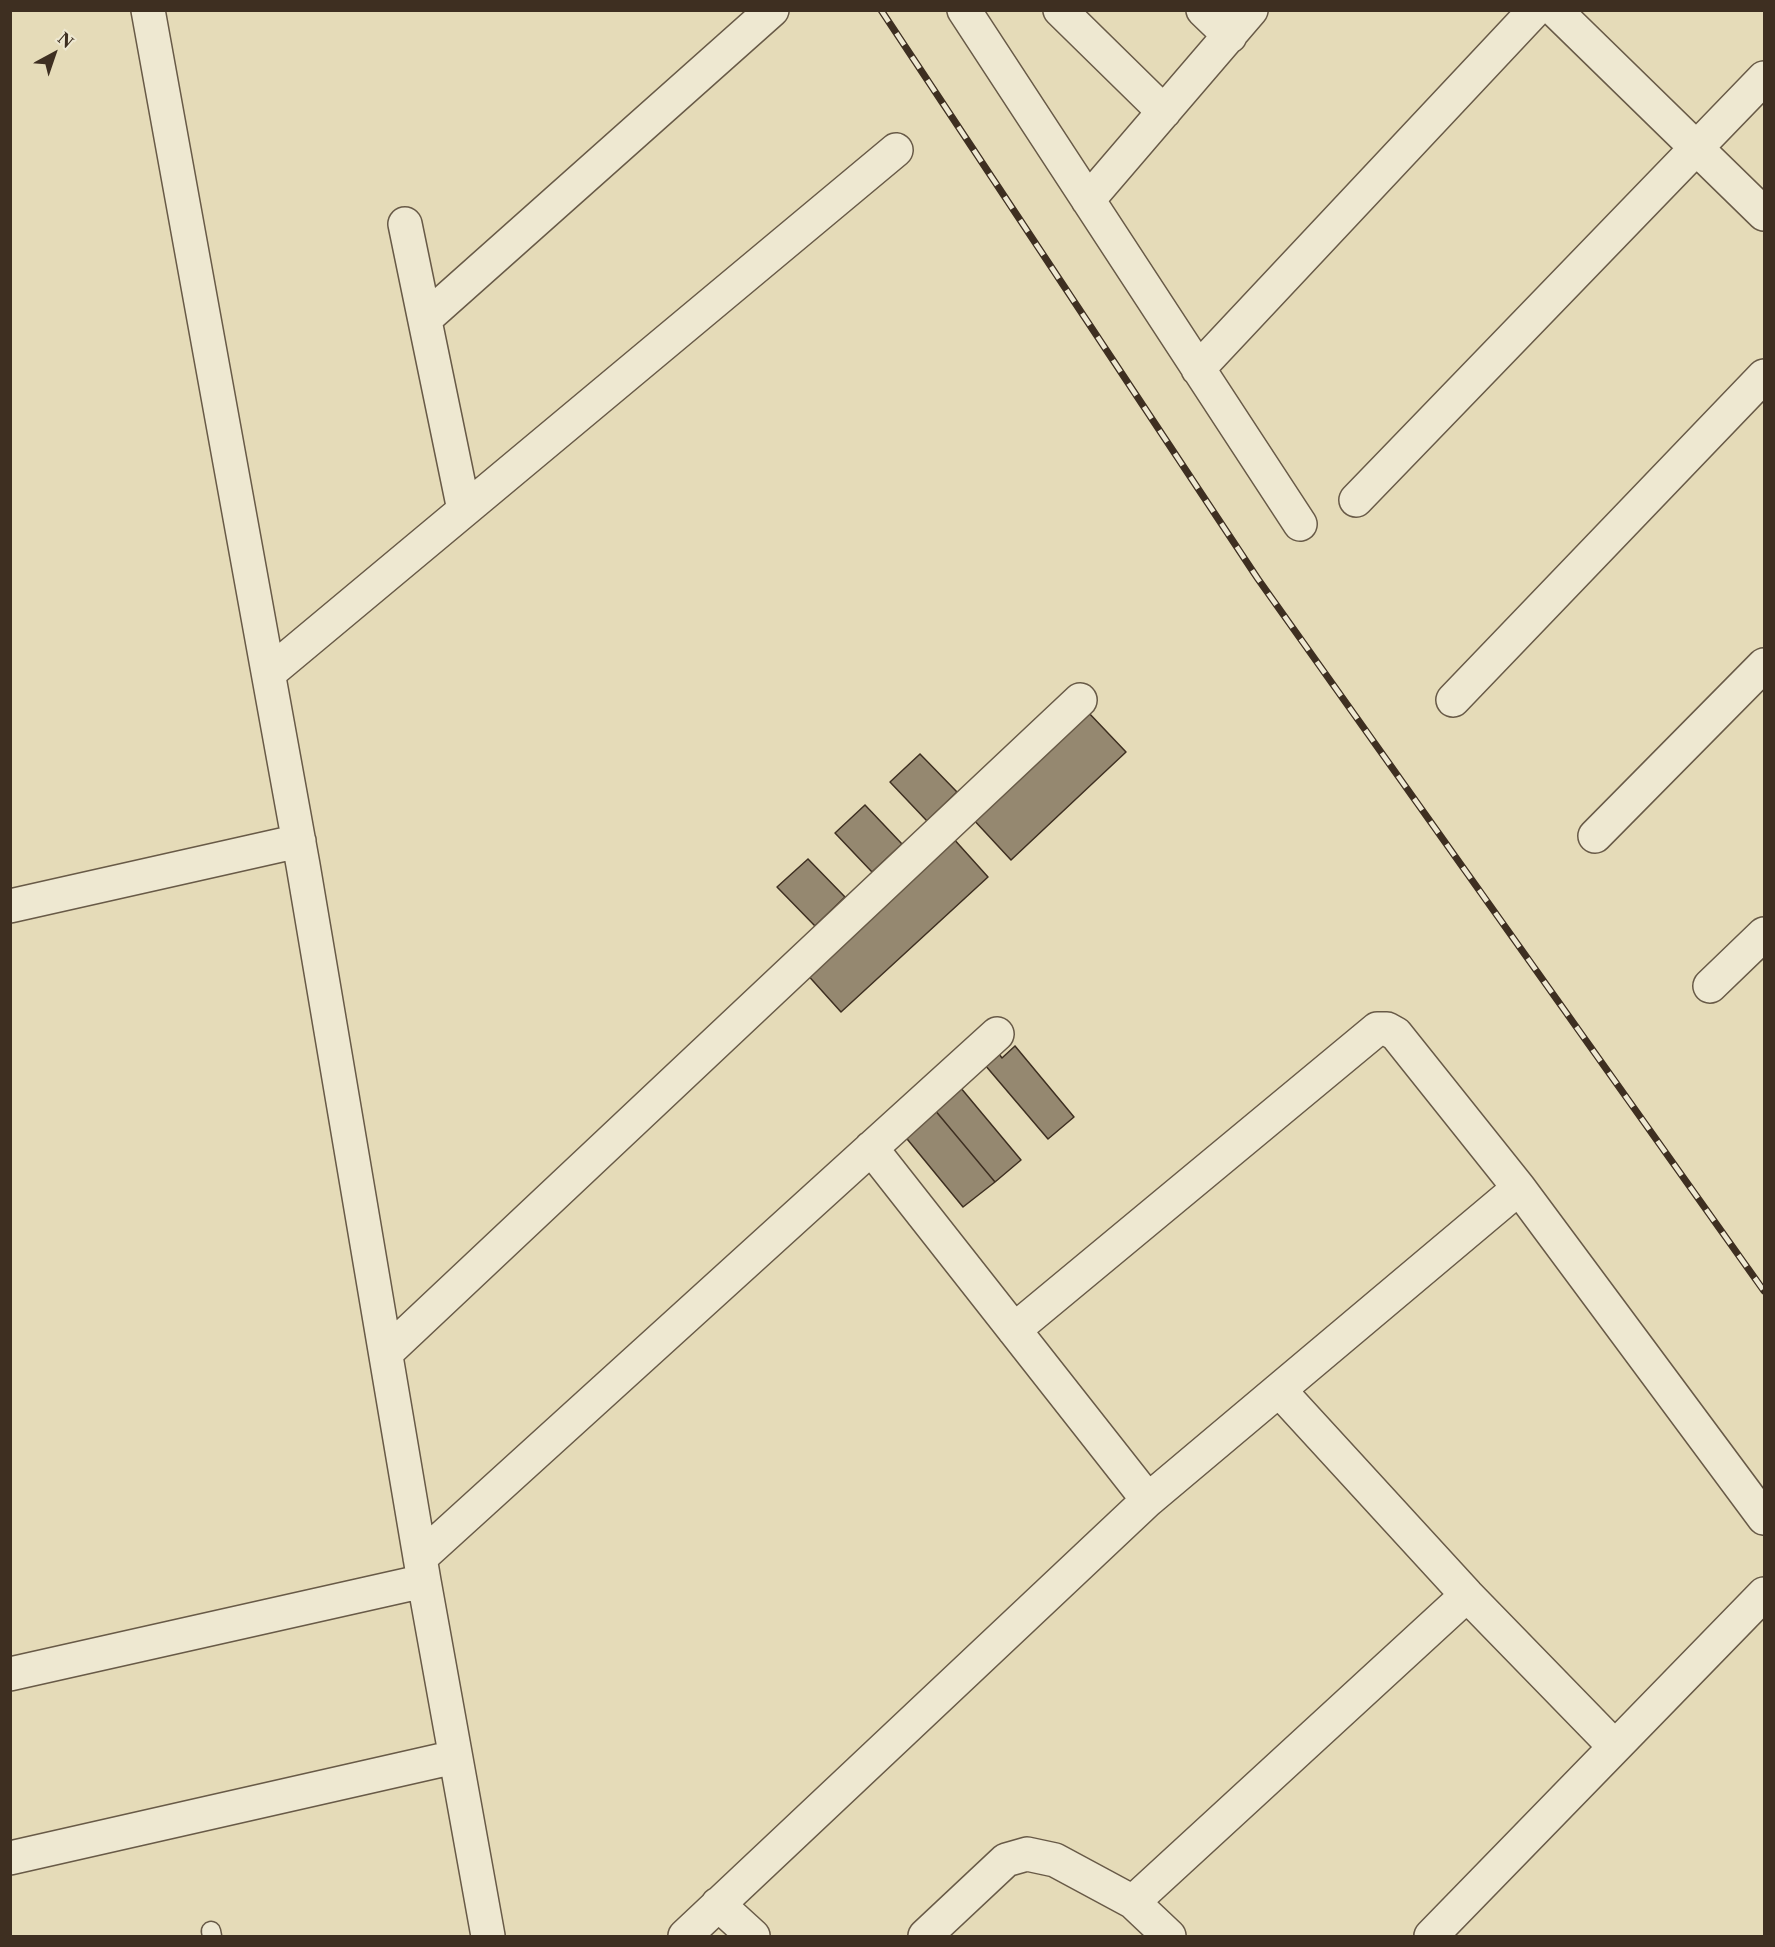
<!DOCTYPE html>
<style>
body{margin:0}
#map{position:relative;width:1775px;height:1947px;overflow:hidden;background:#e5dbb8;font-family:"Libre Caslon Text",serif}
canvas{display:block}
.frame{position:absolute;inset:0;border:12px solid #3e2f21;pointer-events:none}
.north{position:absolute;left:24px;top:24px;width:60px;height:60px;-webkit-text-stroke:4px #eee8d1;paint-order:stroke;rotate:40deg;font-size:16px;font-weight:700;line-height:24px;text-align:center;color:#3e2f21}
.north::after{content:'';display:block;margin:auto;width:21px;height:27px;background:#3e2f21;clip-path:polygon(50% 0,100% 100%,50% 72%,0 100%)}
</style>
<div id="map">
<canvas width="1775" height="1947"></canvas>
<div class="frame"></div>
<div class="north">N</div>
</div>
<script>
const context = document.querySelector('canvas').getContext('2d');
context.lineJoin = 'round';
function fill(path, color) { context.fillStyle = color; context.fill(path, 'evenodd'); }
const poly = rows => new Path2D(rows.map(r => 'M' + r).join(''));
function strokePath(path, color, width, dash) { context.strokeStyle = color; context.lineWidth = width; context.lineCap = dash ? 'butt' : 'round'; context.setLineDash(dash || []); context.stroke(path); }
const building = poly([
 [1087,711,1126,752,1011,860,972,818,1087,711],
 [920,754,957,792,927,821,890,782,920,754],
 [865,805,902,844,872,872,835,833,865,805],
 [952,837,988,877,841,1012,805,972,952,837],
 [808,859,845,897,815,926,777,887,808,859],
 [1015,1046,1074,1117,1048,1139,985,1065,999,1054,1002,1058,1015,1046],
 [960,1087,1021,1160,995,1182,934,1109,960,1087],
 [934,1109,995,1182,963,1207,903,1134,934,1109]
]);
fill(building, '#958870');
strokePath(building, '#3e2f21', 1.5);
const lane = poly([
 [211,1931,212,1936]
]);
const street = poly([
 [148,10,303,865,424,1581,488,1936],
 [964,10,1300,524],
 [1060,10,1164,112],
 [1203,10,1230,36],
 [1555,10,1764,214],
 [1088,200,1251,10],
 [405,224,464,510],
 [425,319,772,10],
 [1198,369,1535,10],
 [1356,500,1764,78],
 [269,673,896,150],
 [1453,700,1764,376],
 [1595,836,1764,665],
 [10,906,299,841],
 [1710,986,1764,934],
 [871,1148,1148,1500],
 [1014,1330,1377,1029,1387,1029,1396,1034,1519,1188,1764,1518],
 [386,1353,1080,700],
 [1279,1390,1467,1595,1615,1747],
 [420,1558,997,1034],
 [10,1674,424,1581],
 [10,1858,455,1757],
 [1133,1902,1467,1595],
 [718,1904,753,1936],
 [685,1936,1148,1500,1519,1188],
 [925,1936,1006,1860,1027,1854,1055,1860,1133,1902,1169,1936],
 [1431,1936,1764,1594]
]);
strokePath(lane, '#685a47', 21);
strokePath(street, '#685a47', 36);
strokePath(lane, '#eee8d1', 18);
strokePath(street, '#eee8d1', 33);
const rail = poly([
 [881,10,1258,579,1764,1291]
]);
strokePath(rail, '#3e2f21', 7);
strokePath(rail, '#eee8d1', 4.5, [14]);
</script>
